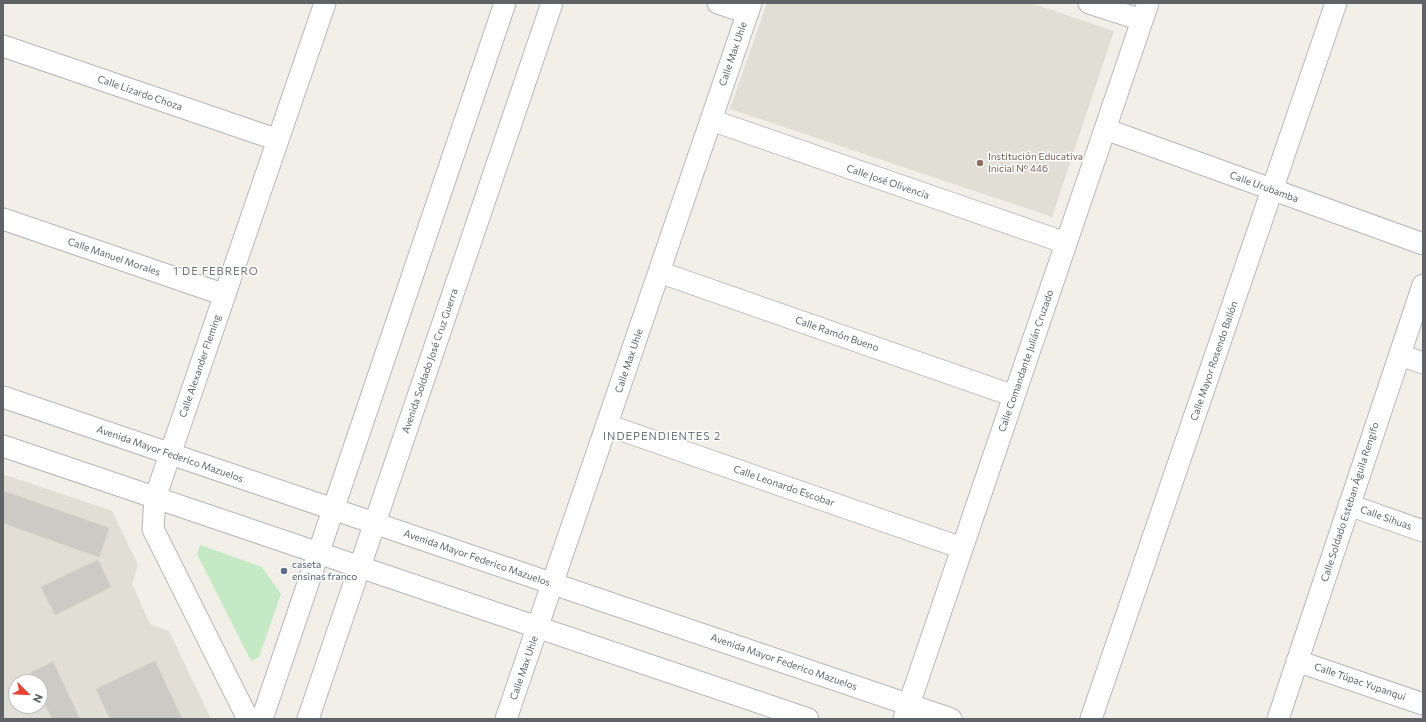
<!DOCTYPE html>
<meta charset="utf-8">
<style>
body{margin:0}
#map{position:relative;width:1426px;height:722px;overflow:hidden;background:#f1efe8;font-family:Commissioner,sans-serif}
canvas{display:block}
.frame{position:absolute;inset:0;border:4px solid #5f6368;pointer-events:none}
.north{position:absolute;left:8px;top:674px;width:40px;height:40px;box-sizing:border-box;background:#fff;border:1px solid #bfc1c3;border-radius:50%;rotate:114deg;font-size:11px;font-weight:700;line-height:16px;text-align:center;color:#5f6368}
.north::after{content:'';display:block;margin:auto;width:14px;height:18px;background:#ea4335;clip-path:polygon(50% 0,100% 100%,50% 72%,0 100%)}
</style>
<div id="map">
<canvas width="1426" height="722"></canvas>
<div class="frame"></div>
<div class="north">N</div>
</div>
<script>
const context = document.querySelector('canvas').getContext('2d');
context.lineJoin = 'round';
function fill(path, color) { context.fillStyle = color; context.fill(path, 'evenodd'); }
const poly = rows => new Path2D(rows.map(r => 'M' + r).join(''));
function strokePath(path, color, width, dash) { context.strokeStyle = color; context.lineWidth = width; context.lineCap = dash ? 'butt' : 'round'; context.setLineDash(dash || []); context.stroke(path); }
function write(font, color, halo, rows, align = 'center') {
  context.font = font + ' Commissioner,sans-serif'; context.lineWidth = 3; context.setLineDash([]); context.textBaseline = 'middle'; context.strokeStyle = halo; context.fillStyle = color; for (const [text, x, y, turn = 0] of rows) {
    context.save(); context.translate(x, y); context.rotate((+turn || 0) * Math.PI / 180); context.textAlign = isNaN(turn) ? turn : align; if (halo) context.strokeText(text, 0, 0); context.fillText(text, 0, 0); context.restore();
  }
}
fill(poly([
 [767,3,1031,3,1114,31,1052,217,730,109],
 [3,474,112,511,138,565,132,584,150,624,169,631,211,719,3,719],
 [16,682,40,682,40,706,16,706]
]), '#e1ded6');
fill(poly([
 [200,545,262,567,281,594,259,657,251,661,197,554]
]), '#c5e8c5');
const building = poly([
 [3,491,109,528,99,557,3,523,3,491],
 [98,560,111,587,55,615,41,587,98,560],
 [155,661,182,719,110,719,96,689,155,661],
 [53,662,80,719,52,719,40,694,40,682,34,682,30,673,53,662]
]);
fill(building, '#cccac5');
strokePath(building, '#d6d1c6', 1);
const minor = poly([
 [718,3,748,13],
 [1089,3,1142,20],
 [3,46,278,140],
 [711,120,1066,243],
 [1105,129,1423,244],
 [3,219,225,295],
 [659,272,1014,396],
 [1400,355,1423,363],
 [3,397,951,719],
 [607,425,962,548],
 [3,446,808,719],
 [1349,505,1423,531],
 [1297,661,1423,704],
 [248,719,153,529,155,498,325,3],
 [262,719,505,3],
 [308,719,552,3],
 [506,719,751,3],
 [904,719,1148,3],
 [1091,719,1336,3],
 [1278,719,1423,285]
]);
strokePath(minor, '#b5b8bc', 23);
strokePath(minor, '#fff', 21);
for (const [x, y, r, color] of [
 [980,163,4,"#8d6e63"],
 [284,571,4,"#5c6f8a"]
]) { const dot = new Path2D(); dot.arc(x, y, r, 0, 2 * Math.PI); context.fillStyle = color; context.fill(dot); strokePath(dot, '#fff', 1.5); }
write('10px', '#5f6368', '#fff', [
 ["Calle Max Uhle",733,54,-71],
 ["Calle Lizardo Choza",140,93,19],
 ["Calle José Olivencia",888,182,19],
 ["Calle Urubamba",1264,187,20],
 ["Calle Manuel Morales",114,257,19],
 ["Calle Ramón Bueno",837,334,19],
 ["Avenida Soldado José Cruz Guerra",430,361,-71],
 ["Calle Max Uhle",629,361,-71],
 ["Calle Comandante Julián Cruzado",1026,361,-71],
 ["Calle Mayor Rosendo Ballón",1214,361,-71],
 ["Calle Alexander Fleming",200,366,-71],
 ["Avenida Mayor Federico Mazuelos",170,454,19],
 ["Calle Leonardo Escobar",784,486,19],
 ["Calle Soldado Esteban Águila Rengifo",1350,502,-72],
 ["Calle Sihuas",1386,518,19],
 ["Avenida Mayor Federico Mazuelos",477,558,19],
 ["Avenida Mayor Federico Mazuelos",784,662,19],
 ["Calle Max Uhle",524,668,-71],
 ["Calle Túpac Yupanqui",1360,682,19]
]);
write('10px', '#785e54', '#fff', [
 ["Institución Educativa",988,157],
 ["Inicial Nº 446",988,169]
], 'left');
write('10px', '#4e5e75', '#fff', [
 ["caseta",292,565],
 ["ensinas franco",292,577]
], 'left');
context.letterSpacing = '1px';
write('11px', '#70757a', '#fff', [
 ["1 DE FEBRERO",216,271],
 ["INDEPENDIENTES 2",662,436]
]);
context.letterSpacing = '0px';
</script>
